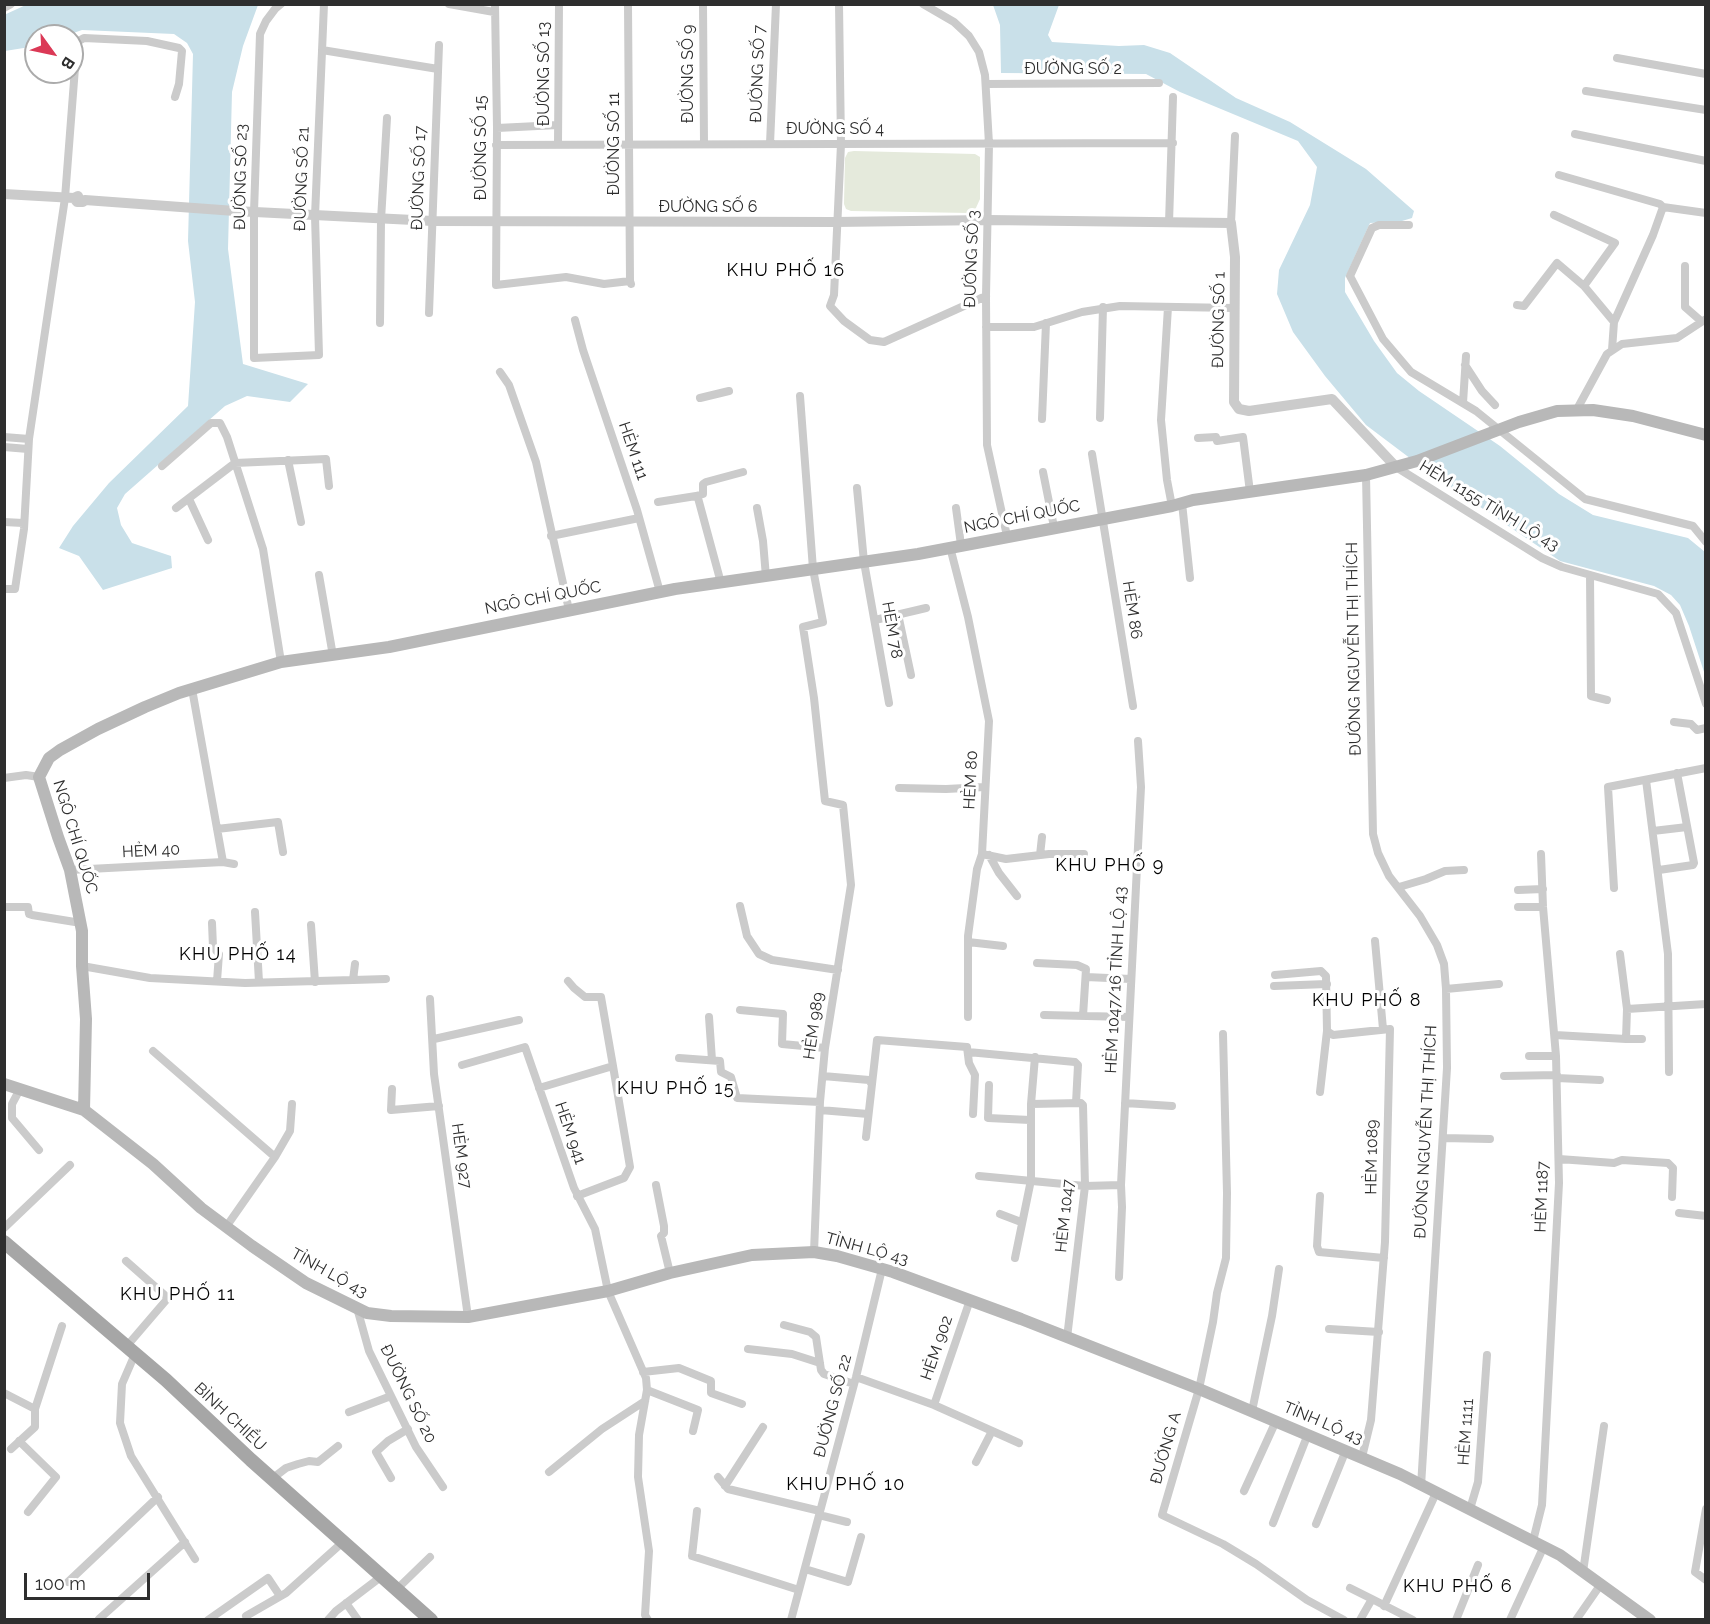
<!DOCTYPE html>
<meta charset="utf-8">
<style>
body{margin:0}
#map{position:relative;width:1710px;height:1624px;overflow:hidden;background:#fff;font-family:Raleway,sans-serif}
canvas{display:block}
.frame{position:absolute;inset:0;border:6px solid #2e2e2e;pointer-events:none}
.north{position:absolute;left:24px;top:24px;width:60px;height:60px;box-sizing:border-box;background:#fff;border:2px solid #ababab;border-radius:50%;rotate:123deg;font-size:16px;font-weight:700;line-height:24px;text-align:center;color:#2e2e2e}
.north::after{content:'';display:block;margin:auto;width:21px;height:27px;background:#db3956;clip-path:polygon(50% 0,100% 100%,50% 72%,0 100%)}
.scale{position:absolute;left:24px;top:1573px;width:126px;height:27px;box-sizing:border-box;border:3px solid #2e2e2e;border-top:0;padding-left:8px;font-size:18px;line-height:21px;white-space:nowrap;color:#2e2e2e;-webkit-text-stroke:4px #fff;paint-order:stroke}
</style>
<div id="map">
<canvas width="1710" height="1624"></canvas>
<div class="frame"></div>
<div class="north">B</div>
<div class="scale">100 m</div>
</div>
<script>
const context = document.querySelector('canvas').getContext('2d');
context.lineJoin = 'round';
function fill(path, color) { context.fillStyle = color; context.fill(path, 'evenodd'); }
const poly = rows => new Path2D(rows.map(r => 'M' + r).join(''));
function strokePath(path, color, width, dash) { context.strokeStyle = color; context.lineWidth = width; context.lineCap = dash ? 'butt' : 'round'; context.setLineDash(dash || []); context.stroke(path); }
function write(font, color, halo, rows, align = 'center') {
  context.font = font + ' Raleway,sans-serif'; context.lineWidth = 6; context.setLineDash([]); context.textBaseline = 'middle'; context.strokeStyle = halo; context.fillStyle = color; for (const [text, x, y, turn = 0] of rows) {
    context.save(); context.translate(x, y); context.rotate((+turn || 0) * Math.PI / 180); context.textAlign = isNaN(turn) ? turn : align; if (halo) context.strokeText(text, 0, 0); context.fillText(text, 0, 0); context.restore();
  }
}
fill(poly([
 [854,151,975,154,980,157,980,199,975,210,970,213,851,211,846,209,844,204,845,158,848,152]
]), '#e5eadc');
fill(poly([
 [28,4,258,5,243,46,232,92,228,249,243,364,308,384,290,402,247,396,225,406,125,494,117,508,121,525,132,543,171,556,172,568,103,590,79,556,59,548,73,526,109,483,188,406,195,302,188,241,193,54,187,43,174,34,82,30,65,36,36,36,36,46,5,51,4,15],
 [993,5,1059,5,1048,35,1052,42,1119,46,1144,45,1170,53,1236,98,1290,122,1366,169,1414,211,1412,218,1402,221,1370,223,1345,278,1345,292,1374,341,1397,373,1419,391,1500,446,1559,494,1593,515,1688,538,1705,552,1705,675,1689,626,1680,605,1671,595,1654,586,1560,561,1427,471,1366,425,1325,376,1293,332,1277,294,1279,270,1310,205,1317,167,1298,141,1180,92,1146,74,1001,73,1000,25]
]), '#c9e0e9');
strokePath(poly([
 [281,4,275,9,266,21,260,34,254,212,254,358,319,355,315,216,324,4],
 [449,4,494,12],
 [495,4,497,128,496,285,566,277,604,284,630,281],
 [628,4,630,281,631,284],
 [703,4,704,144],
 [839,4,841,144,834,295,830,306,844,321,870,340,884,342,986,296],
 [923,4,954,22,969,36,979,52,985,75,989,144,986,296,987,445,1007,536],
 [4,8,11,4],
 [322,50,438,69],
 [1617,58,1706,74],
 [986,84,1159,83],
 [1586,91,1706,110],
 [497,128,558,125],
 [1575,134,1706,161],
 [558,144,559,4],
 [770,144,776,4],
 [496,145,1173,143],
 [1559,175,1660,204,1663,207,1653,235,1614,322,1612,350],
 [1663,207,1706,213],
 [1554,215,1615,243,1584,286],
 [1169,223,1173,97],
 [1231,223,1235,136],
 [1409,225,1379,225,1372,228,1350,276,1383,339,1411,372,1476,411,1585,499,1693,526,1706,542],
 [1685,266,1685,307,1701,321],
 [1517,305,1524,306,1557,263,1584,286,1614,322],
 [1168,307,1161,420,1167,480,1172,506],
 [429,313,439,45],
 [575,320,583,350,637,510,660,592],
 [380,323,381,220,387,118],
 [986,327,1034,327,1082,312,1120,306,1234,308],
 [1465,365,1482,391,1495,405],
 [500,372,509,385,536,462,569,610],
 [800,396,813,569,823,622,803,627,814,698,825,801,843,805,851,885,825,1048,820,1102,814,1252],
 [700,398,729,391],
 [1463,403,1466,356],
 [1576,411,1607,354,1622,344,1677,338,1706,319],
 [1100,418,1103,307],
 [1042,419,1046,323],
 [4,437,29,439],
 [1198,438,1216,437,1217,441,1243,437,1250,492],
 [4,447,28,449],
 [1092,454,1133,706],
 [288,460,301,522],
 [162,466,211,423,220,423,227,437,263,549,281,662],
 [1396,467,1542,558,1562,567,1658,594,1676,613,1706,704],
 [1043,472,1054,527],
 [1366,475,1373,834,1378,853,1389,876,1420,916,1437,945,1444,964,1446,989,1447,1068,1421,1486],
 [857,488,864,562,889,703],
 [696,496,703,494,703,484,706,482,743,472],
 [189,499,208,540],
 [658,502,696,496,698,498,721,583],
 [1182,503,1190,578],
 [176,508,235,463,326,459,329,486],
 [757,508,763,541,766,577],
 [956,508,961,545],
 [4,522,23,523],
 [551,536,639,518],
 [950,547,968,617,989,721,982,854,977,869,968,936,968,1017],
 [319,575,333,656],
 [1590,575,1591,696,1607,700],
 [4,589,15,589,24,529,29,439,65,198,77,42,84,38,147,41,179,48,182,51,179,84,175,97],
 [898,614,911,675],
 [875,620,926,608],
 [192,689,223,862],
 [1674,722,1691,724,1697,730,1706,728],
 [4,778,26,775,39,777],
 [1646,780,1668,954,1669,1072],
 [899,788,946,789,985,787],
 [217,829,278,822,283,852],
 [1653,831,1687,827],
 [982,854,1006,859,1049,854,1084,854],
 [989,855,999,873,1017,896],
 [1040,855,1042,837],
 [70,870,223,862,234,864],
 [1659,870,1693,865,1694,863,1677,773],
 [1399,887,1426,879,1445,871,1464,870],
 [1614,888,1608,787,1706,768],
 [1518,890,1543,889],
 [740,906,747,936,759,954,772,960,838,970],
 [4,907,28,907,29,914,32,915,81,923],
 [1518,907,1543,907],
 [255,912,259,982],
 [212,923,213,947,219,954,217,981],
 [311,925,315,982],
 [1375,941,1383,1029],
 [968,942,1003,946],
 [1620,954,1627,1009,1706,1004],
 [1037,963,1077,965,1086,969,1083,1016],
 [82,966,150,978,245,983,353,980,355,964],
 [1275,975,1321,971,1326,976,1327,1031,1333,1035,1390,1029,1385,1242,1371,1420,1362,1457],
 [1086,977,1131,979],
 [353,980,386,979],
 [568,981,574,988,585,997,601,997,613,1066],
 [1274,986,1327,984],
 [1446,989,1499,984],
 [430,999,434,1074,468,1317],
 [740,1010,783,1014,782,1044,825,1048],
 [1044,1015,1129,1017],
 [709,1017,712,1060],
 [1223,1034,1227,1193,1226,1258,1217,1293,1213,1322,1199,1389,1162,1515,1223,1544,1256,1564,1307,1600,1344,1620],
 [1555,1035,1626,1039,1627,1009],
 [434,1039,519,1020],
 [1626,1039,1642,1039],
 [153,1051,275,1157],
 [968,1052,1075,1062,1078,1065,1076,1103],
 [1529,1056,1556,1056],
 [679,1058,720,1061,721,1072,731,1077,737,1098,820,1102],
 [462,1065,525,1047,574,1188,595,1229,608,1291,646,1378,647,1390,639,1435,638,1477,649,1551,645,1615,648,1620],
 [823,1076,869,1080,871,1083],
 [1504,1076,1557,1075],
 [1557,1078,1600,1080],
 [989,1085,988,1118,1030,1120],
 [539,1088,613,1066,630,1167,624,1178,577,1196],
 [20,1089,12,1104,12,1118,39,1150],
 [392,1089,391,1110,439,1106],
 [1320,1092,1327,1031],
 [1125,1103,1172,1106],
 [1031,1104,1035,1057],
 [820,1110,868,1114],
 [866,1137,877,1040,967,1047,969,1063,975,1075,973,1114],
 [1443,1138,1490,1139],
 [1559,1159,1614,1163,1622,1160,1668,1163,1673,1168,1672,1197],
 [979,1176,1085,1186,1121,1185],
 [656,1185,664,1226,664,1233,661,1236,670,1273],
 [1320,1196,1317,1246,1319,1252,1384,1258],
 [1679,1213,1706,1216],
 [1000,1214,1021,1222],
 [226,1227,275,1157,290,1131,292,1104],
 [4,1228,70,1165],
 [1015,1258,1031,1180,1031,1104,1081,1103,1083,1105,1085,1186,1067,1338],
 [126,1261,168,1298,126,1347],
 [1119,1277,1122,1207,1121,1185,1141,787,1138,741],
 [357,1308,369,1351,416,1447,443,1487],
 [784,1325,810,1332,816,1337,821,1370,824,1374,854,1384],
 [1329,1329,1379,1332],
 [748,1349,792,1354,820,1363],
 [135,1354,122,1384,120,1423,131,1456,195,1559],
 [643,1372,679,1368,711,1381,711,1393,742,1404],
 [856,1377,934,1405,1019,1443],
 [647,1390,698,1410,693,1431],
 [4,1393,35,1409],
 [934,1405,970,1300],
 [1252,1411,1272,1316,1279,1269],
 [349,1412,391,1396],
 [19,1441,56,1477,28,1512],
 [11,1449,35,1427,35,1409,62,1326],
 [976,1462,992,1431],
 [549,1472,602,1429,645,1401],
 [718,1477,728,1489,820,1511],
 [273,1478,286,1468,298,1464,309,1461,318,1462,338,1446],
 [391,1478,376,1452,388,1441,408,1429],
 [725,1486,763,1427],
 [1244,1491,1276,1421],
 [1470,1509,1478,1482,1487,1355],
 [1706,1509,1695,1572,1706,1580],
 [697,1511,692,1556,799,1590],
 [819,1515,847,1522],
 [1273,1523,1308,1434],
 [1316,1524,1346,1450],
 [1533,1541,1542,1505,1559,1183,1556,1056,1543,907,1541,854],
 [805,1569,848,1582,861,1537],
 [1583,1572,1604,1426],
 [68,1582,158,1497],
 [1350,1588,1372,1599],
 [397,1589,430,1557],
 [346,1603,358,1620],
 [1384,1606,1436,1493],
 [246,1616,286,1593,344,1541],
 [99,1619,185,1542],
 [208,1620,268,1578,280,1596],
 [328,1620,336,1611,382,1576],
 [791,1620,856,1377,882,1269],
 [1360,1620,1372,1599,1413,1620],
 [1456,1620,1478,1565],
 [1510,1620,1544,1546],
 [1576,1620,1601,1584]
]), '#cbcbcb', 8);
strokePath(poly([
 [4,194,74,198,78,196],
 [74,198,77,202,83,202,85,200,235,211,433,221,835,222,989,220,1231,223,1235,257,1234,402,1239,409,1249,411,1332,399,1396,467]
]), '#cbcbcb', 10);
strokePath(poly([
 [4,1084,84,1110,153,1164,201,1208,252,1246,306,1283,367,1313,391,1316,468,1317,608,1291,670,1273,752,1255,814,1252,837,1256,893,1272,1021,1319,1199,1389,1400,1474,1560,1555,1650,1620],
 [84,1110,86,1019,82,966,82,931,70,870,58,837,39,777,49,758,60,750,98,729,145,707,179,693,281,662,389,647,675,589,918,554,1172,506,1193,500,1366,475,1417,461,1519,422,1557,411,1593,410,1633,416,1706,435]
]), '#b8b8b8', 12);
strokePath(poly([
 [4,1242,166,1380,251,1460,431,1620]
]), '#a6a6a6', 14);
write('16px', '#2e2e2e', '#fff', [
 ["ĐƯỜNG SỐ 2",1073,69],
 ["ĐƯỜNG SỐ 13",544,74,-90],
 ["ĐƯỜNG SỐ 9",688,74,-90],
 ["ĐƯỜNG SỐ 7",758,74,-88],
 ["ĐƯỜNG SỐ 4",835,129],
 ["ĐƯỜNG SỐ 11",614,144,-90],
 ["ĐƯỜNG SỐ 15",481,148,-90],
 ["ĐƯỜNG SỐ 23",241,177,-89],
 ["ĐƯỜNG SỐ 17",419,178,-88],
 ["ĐƯỜNG SỐ 21",302,179,-88],
 ["ĐƯỜNG SỐ 6",708,207],
 ["ĐƯỜNG SỐ 3",972,259,-88],
 ["ĐƯỜNG SỐ 1",1219,320,-89],
 ["HẺM 111",633,451,71],
 ["HẺM 1155 TỈNH LỘ 43",1489,506,31],
 ["NGÔ CHÍ QUỐC",1022,517,-11],
 ["NGÔ CHÍ QUỐC",543,598,-11],
 ["HẺM 86",1132,610,81],
 ["HẺM 78",892,630,80],
 ["ĐƯỜNG NGUYỄN THỊ THÍCH",1354,649,-91],
 ["HẺM 80",971,780,-87],
 ["NGÔ CHÍ QUỐC",75,837,73],
 ["HẺM 40",151,851,-3],
 ["HẺM 1047/16 TỈNH LỘ 43",1116,980,-87],
 ["HẺM 989",814,1026,-82],
 ["ĐƯỜNG NGUYỄN THỊ THÍCH",1426,1132,-87],
 ["HẺM 941",570,1133,71],
 ["HẺM 927",461,1156,82],
 ["HẺM 1089",1372,1157,-89],
 ["HẺM 1187",1542,1197,-88],
 ["HẺM 1047",1065,1216,-84],
 ["TỈNH LỘ 43",867,1249,15],
 ["TỈNH LỘ 43",329,1273,29],
 ["HẺM 902",937,1348,-71],
 ["ĐƯỜNG SỐ 20",408,1394,64],
 ["ĐƯỜNG SỐ 22",833,1406,-75],
 ["BÌNH CHIỂU",230,1417,43],
 ["TỈNH LỘ 43",1323,1423,23],
 ["HẺM 1111",1466,1432,-86],
 ["ĐƯỜNG A",1166,1448,-74]
]);
context.letterSpacing = '1.5px';
write('18px', '#000', '#fff', [
 ["KHU PHỐ 16",786,271],
 ["KHU PHỐ 9",1110,866],
 ["KHU PHỐ 14",238,955],
 ["KHU PHỐ 8",1367,1001],
 ["KHU PHỐ 15",676,1089],
 ["KHU PHỐ 11",178,1295],
 ["KHU PHỐ 10",846,1485],
 ["KHU PHỐ 6",1458,1587]
]);
context.letterSpacing = '0px';
</script>
